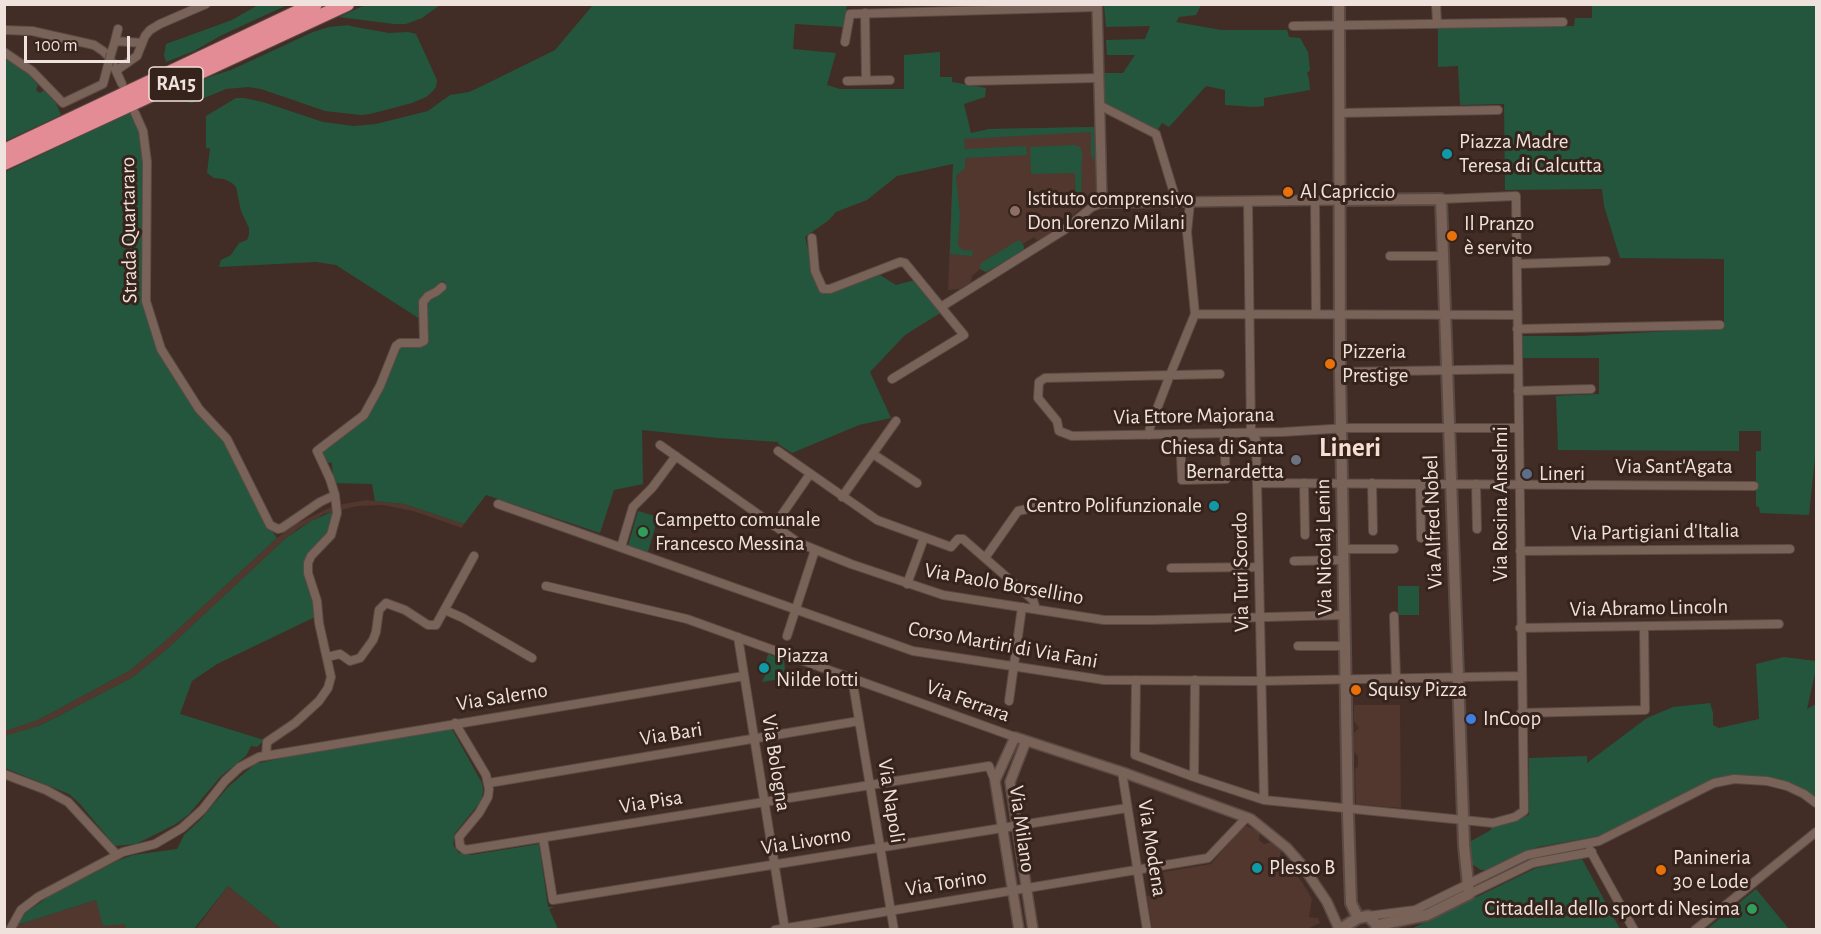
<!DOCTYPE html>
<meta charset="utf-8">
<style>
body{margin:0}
#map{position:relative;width:1821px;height:934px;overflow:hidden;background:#412d25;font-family:"Alegreya Sans",sans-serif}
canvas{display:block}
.frame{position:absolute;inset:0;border:6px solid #efe2dc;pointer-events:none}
.scale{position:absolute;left:24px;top:36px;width:106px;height:27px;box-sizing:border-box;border:3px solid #efe2dc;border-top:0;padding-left:8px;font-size:18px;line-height:21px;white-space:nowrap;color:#efe2dc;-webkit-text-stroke:4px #36231b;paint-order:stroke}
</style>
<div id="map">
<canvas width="1821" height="934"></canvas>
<div class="frame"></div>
<div class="scale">100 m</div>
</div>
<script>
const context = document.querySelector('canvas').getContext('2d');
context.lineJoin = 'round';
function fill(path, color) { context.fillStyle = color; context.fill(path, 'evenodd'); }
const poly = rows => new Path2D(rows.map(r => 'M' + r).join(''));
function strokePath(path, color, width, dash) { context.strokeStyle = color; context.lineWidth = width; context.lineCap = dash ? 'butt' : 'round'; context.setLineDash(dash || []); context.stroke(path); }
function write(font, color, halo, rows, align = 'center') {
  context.font = font + ' "Alegreya Sans",sans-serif'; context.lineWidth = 6; context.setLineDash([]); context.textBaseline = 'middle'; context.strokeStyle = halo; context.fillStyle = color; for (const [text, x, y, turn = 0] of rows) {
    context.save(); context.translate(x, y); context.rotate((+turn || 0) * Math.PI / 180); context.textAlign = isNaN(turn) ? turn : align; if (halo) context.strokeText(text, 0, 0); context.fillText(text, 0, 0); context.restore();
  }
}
fill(poly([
 [1094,127,1096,192,1091,199,1070,218,1065,217,1060,220,1061,226,1041,239,1037,240,1034,237,1023,244,1024,250,986,272,980,269,972,276,971,282,960,289,948,290,954,139,989,129],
 [366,500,404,504,464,524,462,528,413,511,383,505,358,506,324,514,299,528,286,538,167,649,133,677,41,725,5,736,4,731,38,720,129,671,162,644,277,538,296,524,333,506],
 [1354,705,1400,705,1401,808,1356,804,1355,769,1358,766,1358,756,1354,752,1354,733,1359,728,1354,721],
 [1245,825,1260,832,1259,840,1264,844,1272,842,1281,851,1280,856,1302,882,1312,899,1309,917,1318,918,1320,923,1305,930,1152,929,1147,896,1167,893,1163,872,1211,864],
 [228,886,282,929,195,930],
 [96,900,125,924,126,929,15,930,17,925]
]), '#51372d');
fill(poly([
 [258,5,287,5,222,35,194,51,166,62,164,55,166,44,232,20],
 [365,5,365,4,440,5,422,18,406,24,394,24,339,17],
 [593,5,847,5,844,27,795,24,793,49,836,53,827,85,840,89,904,89,904,55,940,52,940,77,952,77,952,82,986,88,985,97,964,104,971,133,989,129,1094,127,1095,161,1091,155,1091,132,964,139,965,149,1026,146,1027,155,965,158,965,168,956,176,960,215,958,245,962,250,973,251,972,256,950,254,953,164,897,176,867,200,836,212,829,220,805,237,817,285,822,292,833,292,880,275,896,285,915,280,942,312,905,335,870,372,891,418,859,425,792,453,778,444,779,442,718,438,642,430,643,484,614,490,600,533,486,495,464,524,404,504,375,501,372,484,333,483,332,463,325,462,321,455,325,447,367,416,374,404,398,349,402,346,426,343,428,337,425,305,430,298,434,299,446,288,446,283,442,281,420,299,418,305,420,319,336,265,316,262,219,267,221,260,231,255,239,243,247,240,249,235,249,228,241,211,236,187,232,183,224,179,214,178,207,173,210,148,206,148,206,116,236,98,244,98,263,102,323,122,354,126,376,124,428,111,450,95,469,92,478,88,555,50],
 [1104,5,1201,5,1196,15,1179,17,1176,22,1221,30,1287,30,1289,37,1300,38,1308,52,1310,70,1307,73,1309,79,1310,90,1264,98,1264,106,1254,107,1225,105,1225,90,1206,86,1169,127,1162,123,1157,131,1105,104,1105,73,1123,73,1135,55,1107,55,1106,40,1145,39,1150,26,1106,27],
 [1592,5,1816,5,1816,448,1809,515,1760,513,1759,507,1756,506,1756,451,1761,451,1761,431,1739,431,1739,451,1558,450,1556,396,1599,394,1599,358,1523,358,1522,336,1580,336,1724,328,1724,259,1620,258,1604,206,1602,189,1505,190,1504,104,1460,105,1458,66,1438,67,1438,28,1574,26,1575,18,1592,18],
 [349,25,350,26,389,33,408,32,416,34,437,80,436,87,432,92,426,97,412,103,370,114,361,115,325,111,261,89,248,87,226,89,192,103,183,101,178,90,212,76,231,70,313,32,329,27],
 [5,57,30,74,38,85,36,90,40,93,44,90,56,103,61,115,5,141],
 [131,112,142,141,144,161,143,305,160,351,202,419,222,436,260,514,277,538,162,644,129,671,38,720,5,731,5,172],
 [1075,145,1080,147,1082,152,1081,197,1076,198,1075,173,1031,174,1030,147],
 [1019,240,1024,246,1023,252,986,272,980,269,981,263],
 [334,511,329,535,308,556,315,617,217,664,192,681,180,714,264,740,257,747,251,746,246,756,221,776,189,814,176,824,136,844,115,846,80,804,69,794,5,768,4,736,41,725,133,677,167,649,286,538,311,521],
 [638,511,658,517,648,552,628,546],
 [1398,586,1419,586,1419,615,1398,615],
 [768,654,784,660,786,678,762,682,769,666,765,664],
 [1784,657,1816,661,1816,669,1807,709,1816,704,1816,799,1805,791,1768,777,1746,775,1722,778,1707,782,1599,836,1538,847,1486,870,1481,870,1472,864,1469,851,1471,841,1491,830,1491,828,1529,815,1529,758,1587,756,1587,763,1647,718,1673,707,1710,703,1713,713,1713,725,1719,728,1759,719,1756,664],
 [452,729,482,783,483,789,482,800,455,833,453,844,455,848,459,853,471,855,539,844,548,907,555,907,549,909,558,929,282,929,228,886,194,929,126,930,125,924,103,926,96,900,17,925,25,913,51,895,117,861,133,855,177,849,184,835,201,819,228,787,255,764,291,756],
 [1582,859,1620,929,1409,930,1536,868],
 [1756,889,1789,929,1707,929]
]), '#24563e');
const minor = poly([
 [1436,4,1437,24],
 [865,13,866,80],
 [1293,26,1563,22],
 [4,30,32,31,94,45,103,51,110,58,122,84],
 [115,41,118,29],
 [845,42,850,14,1097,7],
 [4,52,32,71,63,103,103,84,108,65],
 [111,54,115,41,142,43],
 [117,70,137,56,145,36,150,30,160,24,206,4],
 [847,81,890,80],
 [969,81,1098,78],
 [1099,105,1156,134,1177,203],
 [135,113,143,131,147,162,146,301,161,349,199,409,227,439,270,525,278,529,282,528,320,502,335,495],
 [1339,113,1498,110],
 [1315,200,1316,314],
 [1248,202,1251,433,1256,440,1257,483,1264,800],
 [812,238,815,271,823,289,830,289,900,262,905,263,941,307,1064,230,1092,207,1102,203],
 [1390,256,1443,256],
 [1517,264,1606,261],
 [1195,314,1517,315],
 [1517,329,1720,325],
 [1340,372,1518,369],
 [1220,374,1045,378,1039,382,1038,398,1057,421,1059,431,1072,436,1283,432,1347,428,1519,428],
 [892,379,964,335,941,307],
 [1518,391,1591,389],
 [1180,434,1182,480,1226,479,1224,433],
 [1149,435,1150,427,1170,375,1195,314,1187,232,1190,203],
 [660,445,799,543,851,564,943,595,1104,620,1152,620,1345,615],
 [778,451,877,520,951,547,958,539,963,539,1033,600,1036,609],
 [873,454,917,483],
 [1257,483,1754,486],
 [1304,483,1305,535],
 [1372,483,1373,531],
 [1420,484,1421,538],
 [1476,484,1477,529],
 [842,497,896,421],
 [498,504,913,651,1104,680,1260,681,1521,676],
 [774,526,810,474],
 [621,547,633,507,652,488,676,456],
 [1344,549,1394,549],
 [1520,551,1790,549],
 [985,558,1018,511,1050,504],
 [1294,561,1344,560],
 [1171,568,1259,567],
 [907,584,924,538],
 [546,586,687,619,1015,737],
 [445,610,463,618,532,658],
 [1394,616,1396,678],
 [1520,628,1779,624],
 [787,636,815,550],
 [738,637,785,930],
 [1298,646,1346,646],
 [327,657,340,654,350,661,360,658,373,640,376,632,379,610,386,603,405,610,428,625,436,625,474,556],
 [852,678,894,930],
 [1136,680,1135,755,1194,777,1264,800,1463,820,1493,823,1515,817,1524,811,1516,196,1441,199],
 [1009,701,1022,607],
 [1521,713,1645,710,1644,626],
 [455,723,486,775,489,789,488,797,479,813,459,837,460,846,465,850,989,766,995,781],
 [266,755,267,742,295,723,319,701,328,688,331,677,319,623,317,601,308,573,308,563,311,556,331,535,337,513,335,495,330,479,317,451,364,415,380,386,396,346,400,343,420,343,424,341,423,302,428,296,436,292,442,287],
 [1122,772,1147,930],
 [4,774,46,790,68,802,117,855],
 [1194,777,1195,680],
 [489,783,859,721],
 [543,838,553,900,1127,808],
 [1590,850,1634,930],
 [1469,894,1533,863,1592,852],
 [1368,916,1415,910,1527,855,1599,841,1714,783,1734,779,1767,781,1787,786,1804,794,1816,803],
 [10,930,21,910,38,897,123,852,155,844,182,828,202,810,225,781,240,767,259,757,744,676],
 [775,930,1208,858,1247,817],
 [1695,930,1816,832]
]);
const tertiary = poly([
 [1097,4,1102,203,1339,200],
 [1026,741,1010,782,1033,930],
 [1019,930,995,781,1015,737,1122,772,1251,819,1287,848,1302,865,1327,902,1339,929]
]);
const secondary = poly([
 [1339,4,1340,372,1348,815,1351,903,1358,918],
 [1339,200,1441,199,1464,845,1469,894,1427,915,1383,924,1377,930],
 [1339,930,1358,918,1368,916,1376,924,1377,930]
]);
const motorway = poly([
 [4,151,315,4],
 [4,163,347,4]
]);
strokePath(minor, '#5b4a44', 10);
strokePath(tertiary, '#5b4a44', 12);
strokePath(secondary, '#5b4a44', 14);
strokePath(motorway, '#5b4a44', 16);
strokePath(minor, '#796359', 8);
strokePath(tertiary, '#796359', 9);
strokePath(secondary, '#796359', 10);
strokePath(motorway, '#e48c95', 14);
const minorBridge = poly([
 [108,65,111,54]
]);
strokePath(minorBridge, '#5b4a44', 10, []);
strokePath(minorBridge, '#796359', 8);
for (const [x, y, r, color] of [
 [1447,154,6,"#0f9aa8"],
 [1288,192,6,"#e8710a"],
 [1015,211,6,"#8d6e63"],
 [1452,236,6,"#e8710a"],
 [1330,364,6,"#e8710a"],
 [1296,460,6,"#6b7280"],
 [1527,474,6,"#5c6f8a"],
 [1214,506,6,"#0f9aa8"],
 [643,532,6,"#2e9e5b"],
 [764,668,6,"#0f9aa8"],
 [1356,690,6,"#e8710a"],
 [1471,719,6,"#3f7fe0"],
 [1257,868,6,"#0f9aa8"],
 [1661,870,6,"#e8710a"],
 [1752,909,6,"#2e9e5b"]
]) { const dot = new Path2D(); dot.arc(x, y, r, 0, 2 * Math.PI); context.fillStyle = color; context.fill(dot); strokePath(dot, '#36231b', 2); }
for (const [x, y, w] of [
 [176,84,54]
]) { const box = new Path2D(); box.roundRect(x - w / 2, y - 17, w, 34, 4.5); context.fillStyle = '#36231b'; context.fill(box); strokePath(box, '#efe2dc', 1.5); }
write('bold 20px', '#efe2dc', null, [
 ["RA15",176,84]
]);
write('21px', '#efe2dc', '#36231b', [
 ["Piazza Madre",1459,142],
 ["Teresa di Calcutta",1459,166],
 ["Al Capriccio",1300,192],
 ["Istituto comprensivo",1027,199],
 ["Don Lorenzo Milani",1027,223],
 ["Il Pranzo",1464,224],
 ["è servito",1464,248],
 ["Pizzeria",1342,352],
 ["Prestige",1342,376],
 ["Chiesa di Santa",1284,448,"right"],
 ["Bernardetta",1284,472,"right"],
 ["Lineri",1539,474],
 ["Centro Polifunzionale",1202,506,"right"],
 ["Campetto comunale",655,520],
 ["Francesco Messina",655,544],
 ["Piazza",776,656],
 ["Nilde Iotti",776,680],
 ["Squisy Pizza",1368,690],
 ["InCoop",1483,719],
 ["Panineria",1673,858],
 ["30 e Lode",1673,882],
 ["Plesso B",1269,868],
 ["Cittadella dello sport di Nesima",1740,909,"right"]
], 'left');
write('21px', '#efe2dc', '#36231b', [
 ["Strada Quartararo",129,230,-91],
 ["Via Ettore Majorana",1194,416,-1],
 ["Via Sant'Agata",1674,467],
 ["Via Rosina Anselmi",1501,504,-90],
 ["Via Alfred Nobel",1433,522,-92],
 ["Via Partigiani d'Italia",1655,532,-1],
 ["Via Nicolaj Lenin",1324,547,-91],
 ["Via Turi Scordo",1241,572,-91],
 ["Via Paolo Borsellino",1004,584,10],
 ["Via Abramo Lincoln",1649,608,-1],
 ["Corso Martiri di Via Fani",1003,645,10],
 ["Via Salerno",502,697,-9],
 ["Via Ferrara",968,701,20],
 ["Via Bari",671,734,-9],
 ["Via Bologna",776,763,81],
 ["Via Napoli",891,801,81],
 ["Via Pisa",651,802,-9],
 ["Via Milano",1022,829,82],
 ["Via Livorno",806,841,-9],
 ["Via Modena",1152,848,81],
 ["Via Torino",946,883,-9]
]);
write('bold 27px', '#f8ded3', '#36231b', [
 ["Lineri",1350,448]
]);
</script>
